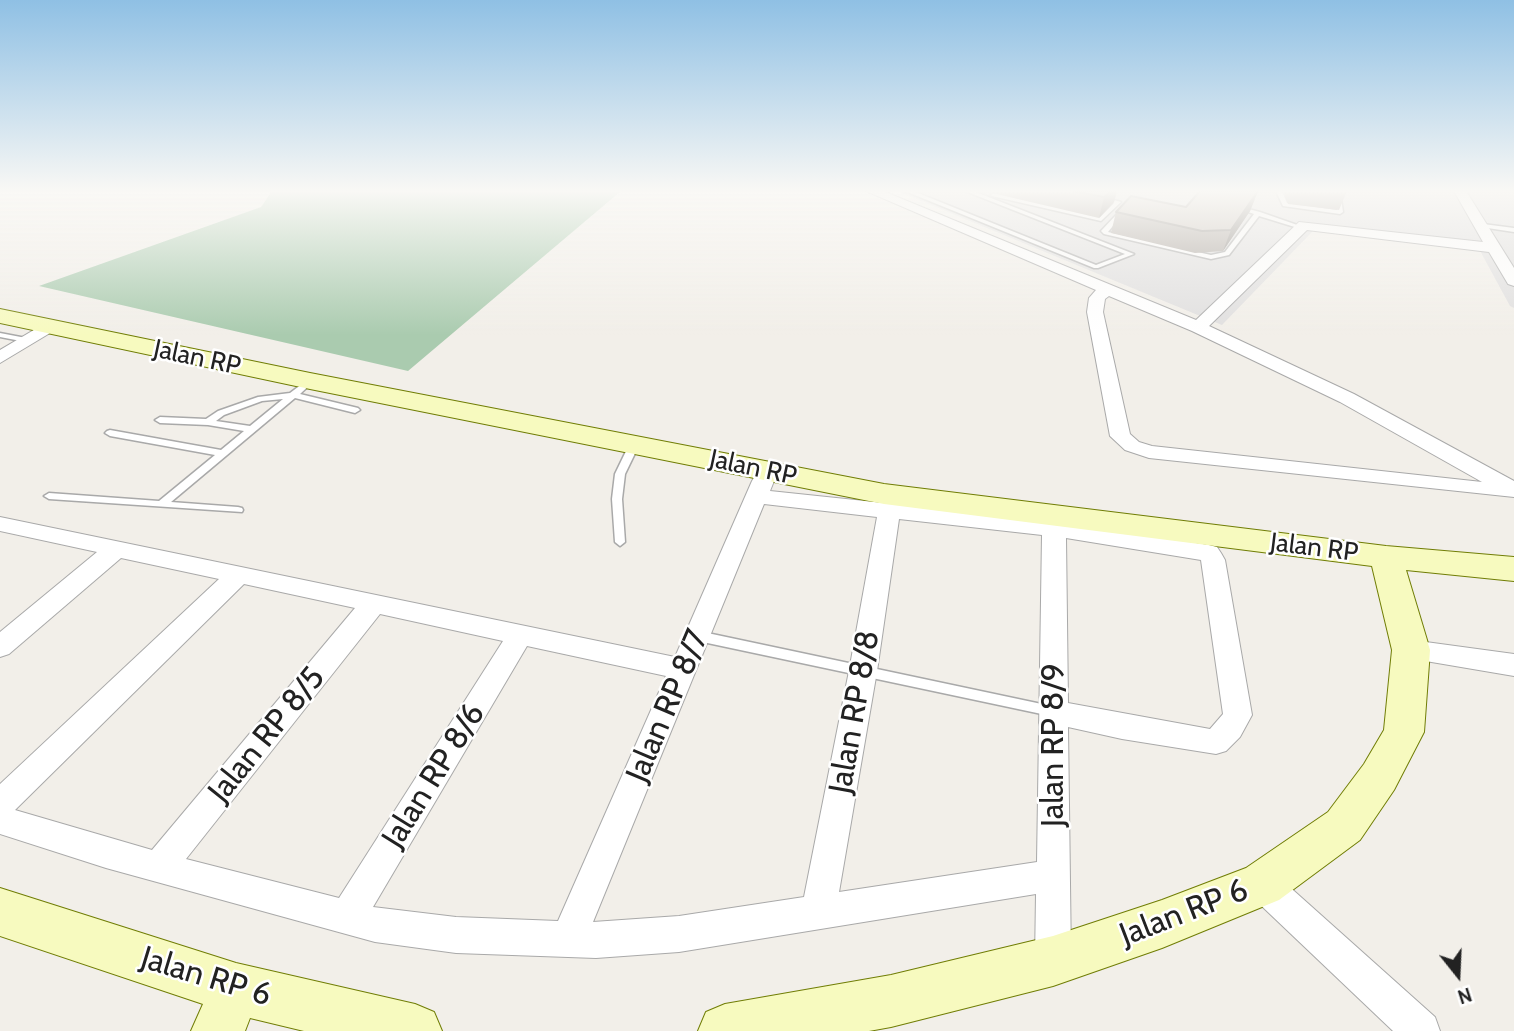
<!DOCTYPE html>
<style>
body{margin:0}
#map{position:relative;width:1514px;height:1031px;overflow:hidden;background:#f2efe9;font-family:Cabin,sans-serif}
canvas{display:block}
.north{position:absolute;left:1423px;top:940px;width:70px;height:70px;-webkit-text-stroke:5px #fff;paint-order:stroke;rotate:162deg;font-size:19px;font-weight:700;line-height:28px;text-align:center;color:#222}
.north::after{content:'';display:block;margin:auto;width:24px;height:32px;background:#222;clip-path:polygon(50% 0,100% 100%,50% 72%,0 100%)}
</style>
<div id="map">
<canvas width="1514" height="1031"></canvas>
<div class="north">N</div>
</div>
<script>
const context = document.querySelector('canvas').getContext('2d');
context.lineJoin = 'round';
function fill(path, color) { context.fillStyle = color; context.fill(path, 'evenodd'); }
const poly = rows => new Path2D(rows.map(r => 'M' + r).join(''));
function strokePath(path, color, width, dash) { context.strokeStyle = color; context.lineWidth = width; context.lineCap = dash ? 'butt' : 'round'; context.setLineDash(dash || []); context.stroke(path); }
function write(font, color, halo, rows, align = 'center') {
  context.font = font + ' Cabin,sans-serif'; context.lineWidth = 5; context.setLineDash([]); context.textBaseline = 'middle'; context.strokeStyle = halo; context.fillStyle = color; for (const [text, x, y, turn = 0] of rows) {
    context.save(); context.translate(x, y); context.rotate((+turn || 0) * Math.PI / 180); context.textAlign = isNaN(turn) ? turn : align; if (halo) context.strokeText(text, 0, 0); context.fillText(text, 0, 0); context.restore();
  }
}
fill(poly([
 [897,191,1514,191,1514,308,1510,306,1479,249,1314,230,1222,325]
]), '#e0dfdf');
fill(poly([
 [272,191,621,191,408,371,39,286,261,207]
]), '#aacbaf');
const lane = poly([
 [905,191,913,191,1096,265,1125,254,965,191,973,191,1134,254,1098,268,1094,268,905,191],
 [1276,191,1282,191,1287,203,1337,210,1334,191,1340,191,1343,212,1340,214,1283,206,1276,191],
 [994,193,1100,217,1114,203,1100,198,1100,196,1121,202,1101,221,992,196,991,195,994,193],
 [1237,206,1260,212,1303,227,1298,228,1259,216,1229,255,1211,259,1104,234,1101,231,1117,214,1124,212,1126,213,1126,215,1121,216,1108,232,1211,255,1225,252,1254,214,1237,208,1237,206],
 [1483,224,1514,228,1514,232,1481,227,1480,226,1483,224],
 [0,333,26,338,30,340,26,342,0,337,0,333],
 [310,378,314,381,300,394,358,408,360,410,355,413,295,398,171,502,238,507,242,508,243,510,242,512,49,499,44,496,49,493,159,501,215,455,110,436,105,433,107,431,110,430,221,450,244,431,208,425,160,423,155,420,160,417,206,419,218,411,258,397,290,393,310,378],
 [283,399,250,426,216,421,224,415,262,401,283,399],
 [635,440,640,443,625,474,622,499,625,542,620,546,615,542,612,499,615,474,630,443,635,440],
 [698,631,1051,706,1056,707,1058,711,1056,715,1051,716,698,641,694,639,692,636,694,633,698,631]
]);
const street = poly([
 [866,191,883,191,1196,320,1299,222,1483,242,1454,191,1466,191,1514,268,1514,286,1508,284,1489,252,1307,230,1209,326,1354,394,1514,481,1514,497,1149,458,1125,450,1110,436,1087,312,1089,298,1096,290,866,191],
 [1109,296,1192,331,1340,402,1482,482,1152,446,1139,442,1130,434,1103,312,1105,299,1109,296],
 [49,321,55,322,58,326,55,330,0,363,0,350,49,321],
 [763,474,771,476,774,481,770,491,1054,521,1209,545,1217,547,1221,553,1225,560,1252,715,1240,737,1226,751,1216,754,1122,739,1068,727,1071,961,1066,974,1053,979,1040,974,1035,961,1036,894,679,952,596,958,456,953,375,942,106,868,0,834,0,784,219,579,121,558,9,654,0,657,0,632,97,552,0,531,0,517,675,657,752,481,755,476,763,474],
 [764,504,877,517,849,671,804,897,679,916,593,922,764,504],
 [899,519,1042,535,1037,862,839,892,877,671,899,519],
 [1066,538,1201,560,1223,714,1210,729,1068,703,1066,538],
 [244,584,355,608,152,850,15,810,244,584],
 [380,614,503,641,339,898,186,859,380,614],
 [527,646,666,676,558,921,456,917,373,907,527,646],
 [1411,640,1514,654,1514,676,1402,657,1398,650,1402,643,1411,640],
 [1262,868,1274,873,1435,1017,1440,1031,1393,1031,1250,895,1245,884,1250,873,1262,868]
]);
const secondary = poly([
 [0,309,310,373,884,484,1386,546,1514,557,1514,581,1406,570,1430,650,1424,732,1394,790,1360,840,1279,900,1162,948,1053,986,891,1027,869,1031,698,1031,706,1012,725,1004,891,975,1053,936,1162,900,1246,868,1328,812,1364,764,1384,730,1392,650,1372,566,884,504,310,389,0,323,0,309],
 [0,888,236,963,415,1004,434,1012,442,1031,304,1031,250,1018,245,1031,191,1031,203,1004,0,936,0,888]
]);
strokePath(lane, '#a9a9a9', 3);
strokePath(street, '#a9a9a9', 2);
strokePath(secondary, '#707d05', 2);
fill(lane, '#fff');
fill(street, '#fff');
fill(secondary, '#f7fabf');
fill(poly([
 [990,191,1117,191,1114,202,1099,218,992,193],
 [1258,191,1250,211,1223,251,1195,253,1111,233,1116,212,1186,207],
 [1283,191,1347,191,1339,210,1288,204]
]), '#aba49e');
fill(poly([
 [1111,191,1117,191,1114,202,1099,218,1104,197],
 [1258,191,1250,211,1223,251,1231,230]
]), '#8b8681');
const building = poly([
 [1073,191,1111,191,1104,197,1073,191],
 [1200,191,1258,191,1231,230,1202,231,1116,212,1131,196,1186,207,1200,191]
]);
fill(building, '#c7bfb8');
strokePath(building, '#8b8681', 2);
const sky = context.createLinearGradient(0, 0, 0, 335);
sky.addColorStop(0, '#8fc0e4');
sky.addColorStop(0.57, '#f9f8f5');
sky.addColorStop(1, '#f9f8f500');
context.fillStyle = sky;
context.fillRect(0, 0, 1514, 335);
write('26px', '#222', '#fff', [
 ["Jalan RP",197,358,12],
 ["Jalan RP",753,468,12],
 ["Jalan RP",1314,548,7]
]);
write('32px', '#222', '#fff', [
 ["Jalan RP 8/7",668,706,-67],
 ["Jalan RP 8/8",855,712,-80],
 ["Jalan RP 8/5",267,735,-51],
 ["Jalan RP 8/9",1054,745,-90],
 ["Jalan RP 8/6",434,776,-58],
 ["Jalan RP 6",1184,913,-21],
 ["Jalan RP 6",206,977,17]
]);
</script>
